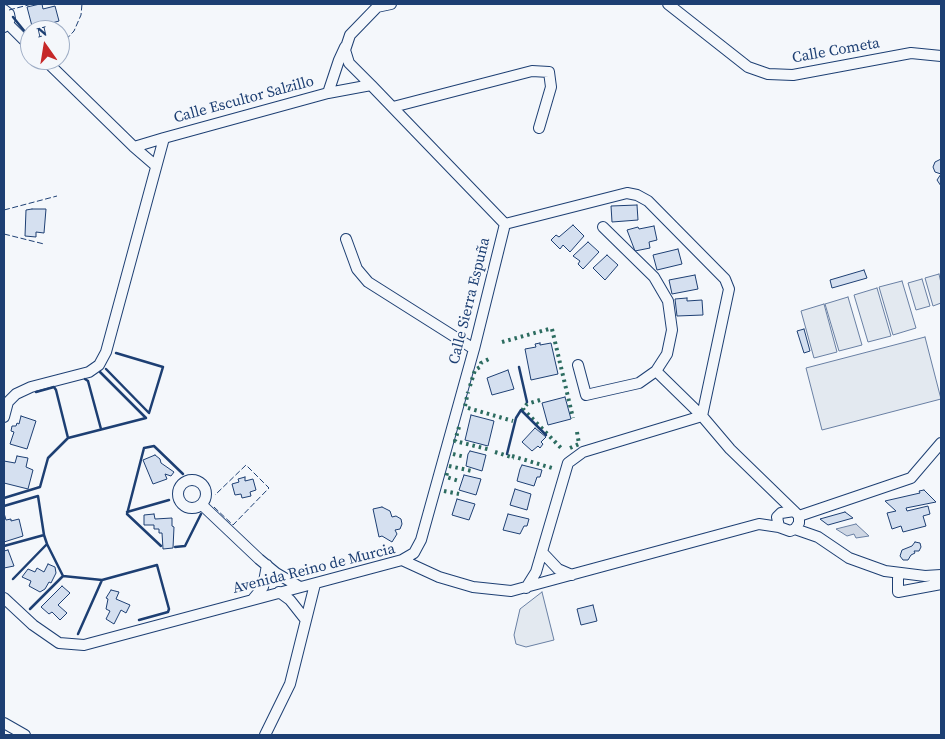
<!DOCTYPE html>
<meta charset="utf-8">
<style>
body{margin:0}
#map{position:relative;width:945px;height:739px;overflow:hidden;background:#f4f7fb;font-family:"Source Serif 4",serif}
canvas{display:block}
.frame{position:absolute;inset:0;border:5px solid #1d3f73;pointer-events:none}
.north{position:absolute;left:20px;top:20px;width:50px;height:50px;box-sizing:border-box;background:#f4f7fb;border:1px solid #9eadc5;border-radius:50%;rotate:347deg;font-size:14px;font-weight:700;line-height:20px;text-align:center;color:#1d3f73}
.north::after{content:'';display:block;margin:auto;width:18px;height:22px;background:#c62828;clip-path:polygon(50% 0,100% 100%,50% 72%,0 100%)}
</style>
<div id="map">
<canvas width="945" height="739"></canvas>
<div class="frame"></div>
<div class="north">N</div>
</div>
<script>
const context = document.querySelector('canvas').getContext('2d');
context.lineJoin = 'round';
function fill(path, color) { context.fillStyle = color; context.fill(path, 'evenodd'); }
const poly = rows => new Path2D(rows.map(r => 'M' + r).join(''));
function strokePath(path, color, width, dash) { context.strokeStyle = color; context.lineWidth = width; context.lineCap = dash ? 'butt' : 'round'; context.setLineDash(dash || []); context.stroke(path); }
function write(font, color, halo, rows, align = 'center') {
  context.font = font + ' "Source Serif 4",serif'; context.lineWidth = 4; context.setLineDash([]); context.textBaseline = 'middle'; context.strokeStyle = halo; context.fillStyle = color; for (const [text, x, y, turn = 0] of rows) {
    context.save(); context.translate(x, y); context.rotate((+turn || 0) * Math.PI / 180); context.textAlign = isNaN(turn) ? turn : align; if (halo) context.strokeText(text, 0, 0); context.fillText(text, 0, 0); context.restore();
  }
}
const green = poly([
 [939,274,941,283,941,303,933,306,925,278,939,274],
 [922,279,930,306,916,310,908,283,922,279],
 [902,281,916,328,893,335,879,287,902,281],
 [877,288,891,336,868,342,854,295,877,288],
 [848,297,862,345,839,351,825,304,848,297],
 [824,304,837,352,814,358,801,311,824,304],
 [925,337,941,399,822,430,806,368,925,337],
 [542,592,554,640,526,647,516,644,514,635,520,609,542,592]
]);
fill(green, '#e3e9f0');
strokePath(green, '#687fa3', 1);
const water = poly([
 [856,524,869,536,856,538,854,534,847,536,836,529,856,524]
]);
fill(water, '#cfd7e4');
strokePath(water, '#687fa3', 1);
const building = poly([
 [40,4,42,4,43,9,55,6,59,21,45,25,46,28,33,30,27,7,40,4],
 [941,159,941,186,937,180,941,174,935,172,933,167,935,162,941,159],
 [637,205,638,220,612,222,611,206,637,205],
 [32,209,46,209,44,233,36,232,36,237,25,236,26,210,32,209],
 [573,225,584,236,570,252,563,245,560,249,551,240,556,235,559,237,573,225],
 [654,226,657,240,649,242,650,248,635,251,627,230,638,227,639,229,654,226],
 [588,242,599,252,583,269,578,264,580,261,573,256,588,242],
 [678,249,682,264,657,270,653,255,678,249],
 [607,255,618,265,605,280,593,268,607,255],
 [864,270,867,278,832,288,830,280,864,270],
 [695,275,698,289,672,294,669,280,695,275],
 [687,298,687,301,702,300,703,315,677,316,675,299,687,298],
 [804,329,810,351,804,353,797,331,804,329],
 [540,343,540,345,551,343,558,374,531,380,525,349,536,347,535,344,540,343],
 [508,370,514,389,492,395,487,378,508,370],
 [565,397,571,419,548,425,542,403,565,397],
 [471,415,494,421,488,446,465,440,471,415],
 [21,416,36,421,27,449,10,444,14,432,11,431,12,426,16,426,17,423,19,424,21,416],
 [535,428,546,437,541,442,543,444,540,448,538,446,532,451,522,442,535,428],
 [470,451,486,455,482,471,466,466,468,454,470,451],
 [155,455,160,459,161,463,174,472,171,476,165,474,167,479,153,484,143,460,155,455],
 [17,456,28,458,26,467,33,470,28,489,4,483,4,461,15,463,17,456],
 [522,465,542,470,540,477,537,477,534,486,517,481,520,469,522,465],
 [464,475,481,479,476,495,459,490,464,475],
 [245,477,245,481,253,479,256,490,250,492,251,496,242,498,241,494,235,495,232,484,239,482,238,479,245,477],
 [515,489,531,494,527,510,510,505,515,489],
 [924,490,936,502,906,508,907,511,928,506,930,514,923,516,926,526,903,532,901,526,892,529,887,513,896,511,885,501,920,493,919,491,924,490],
 [457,499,475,504,469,520,452,515,457,499],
 [382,507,390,511,392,517,396,516,401,519,402,524,400,529,395,530,397,534,392,542,382,536,379,537,373,509,382,507],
 [845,512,853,518,828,525,820,519,845,512],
 [4,513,6,520,11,519,11,521,19,519,23,536,4,542,4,513],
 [154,514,155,519,172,518,172,526,174,527,173,548,163,549,162,533,159,533,159,529,154,529,154,525,144,525,144,515,154,514],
 [508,514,529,519,527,526,524,526,520,534,503,530,508,514],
 [915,542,920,543,921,547,919,551,914,551,915,553,911,555,908,560,903,560,900,556,902,550,912,546,915,542],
 [8,550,14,566,4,568,4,551,8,550],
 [48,564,55,567,56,573,51,583,49,582,45,589,40,592,29,586,31,581,22,577,28,569,35,572,37,568,44,572,48,564],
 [62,586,70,593,58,605,67,613,60,620,52,612,49,614,41,607,62,586],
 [111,590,119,592,116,599,130,605,126,613,121,610,114,624,106,619,110,611,106,609,108,599,106,598,111,590],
 [593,605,597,621,581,625,577,609,593,605]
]);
fill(building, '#d5e0f0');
strokePath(building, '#1d3f73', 1);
const minor = poly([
 [668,4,748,67,768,74,793,75,911,53,941,56],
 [377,7,391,4],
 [4,10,9,14,10,19,8,24,4,27],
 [8,24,30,46],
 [45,60,134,147,156,166],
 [371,85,349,63,345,50,350,35,380,4],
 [328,93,339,60,345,47],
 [393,107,532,71,549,72,551,87,539,128],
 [134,147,164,138],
 [603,227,654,277,668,301,672,330,667,354,656,371],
 [346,239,357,269,368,282,474,349],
 [578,365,586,395,639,383,656,371,702,416],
 [4,417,8,402,16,394,31,387,89,372,99,365,106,352,164,138,328,93,371,85,505,224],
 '178 494a14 14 0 1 1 28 0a14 14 0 1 1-28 0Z',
 [202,505,259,559,276,573,300,587],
 [779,527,777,517,781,513,794,511],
 [795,529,818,537,849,558,885,571,925,576,941,575],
 [542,552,558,569,572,575],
 [402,560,414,553,421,540,474,349,505,224,627,193,637,195,648,201,725,279,729,289,702,416],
 [898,573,898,592,941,584],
 [526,588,536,572,568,463,583,452,702,416,730,449,799,516],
 [279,592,290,600,305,619],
 [4,598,33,625,59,643,84,645,402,560,439,577,473,587,511,591,759,524,779,527,790,531,795,529,799,523,799,516,911,478,941,443],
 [253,599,263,587,267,565],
 [4,723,25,735],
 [265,735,290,684,315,584]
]);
strokePath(minor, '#1d3f73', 12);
strokePath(minor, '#f4f7fb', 10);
strokePath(poly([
 [552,329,573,418],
 [502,342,549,329],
 [470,386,475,370,480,367,481,363,491,358],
 [540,400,527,404,523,409,562,449],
 [465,406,468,392],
 [468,408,513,421],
 [459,427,455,441,491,450],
 [570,448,579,444,577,432],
 [495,452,514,458],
 [453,454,465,457],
 [512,456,552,468],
 [449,466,472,471],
 [447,473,446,477,459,481],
 [444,491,459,494]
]), '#2c6c60', 4, [2.5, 4]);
strokePath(poly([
 [9,10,32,4],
 [60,46,74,31,81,15,82,4],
 [4,210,57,196],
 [4,234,44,244],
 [214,507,233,525,269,488,246,465,215,495]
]), '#1d3f73', 1, [6, 2.5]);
strokePath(poly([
 [13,17,30,38],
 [519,367,527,402],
 [106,369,149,413,163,367,116,353],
 [85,379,88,381,101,429],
 [68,438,146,418,100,372],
 [507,454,516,418,521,410,546,435],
 [4,498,40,487,48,458,68,438,56,390,54,387,36,392],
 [4,506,38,496,44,535,47,544,13,579],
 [127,512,169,500],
 [4,546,44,535],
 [161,546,127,514,144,448,154,446,183,474],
 [175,547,185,546,201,514],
 [63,576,102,580,157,565,169,609,168,612,139,620],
 [30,609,63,576,47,544],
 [78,634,102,580]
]), '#1d3f73', 2.5);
write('15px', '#1d3f73', '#f4f7fb', [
 ["Calle Cometa",836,51,-10],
 ["Calle Escultor Salzillo",244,100,-15],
 ["Calle Sierra Espuña",470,301,-76],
 ["Avenida Reino de Murcia",314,569,-14]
]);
</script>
